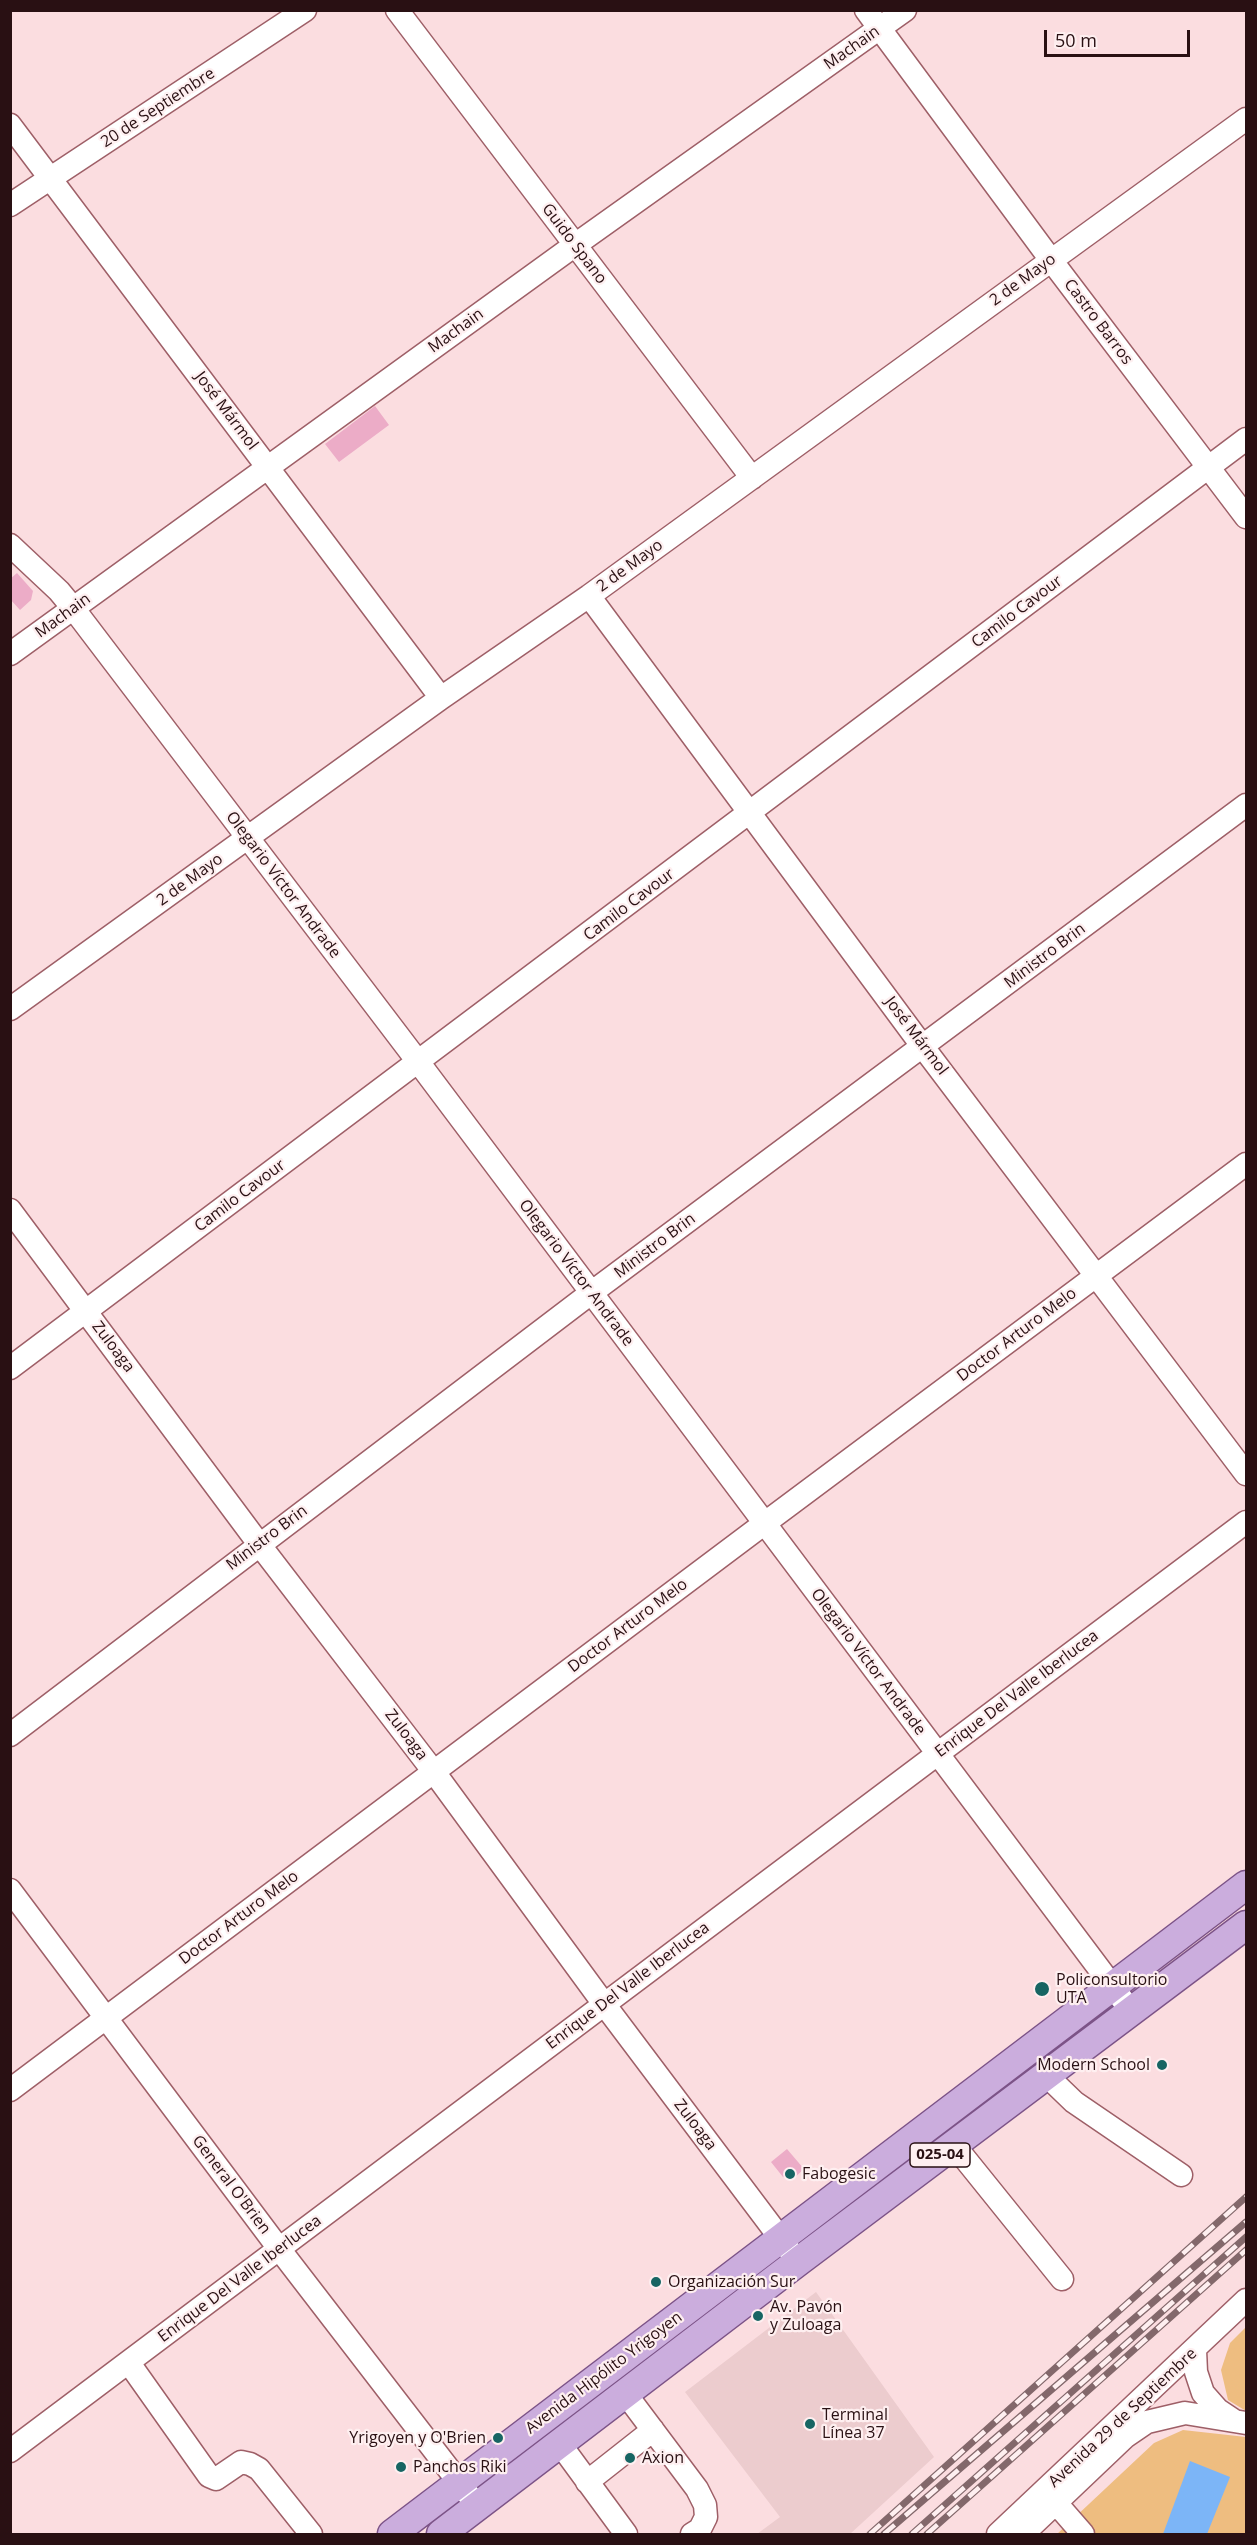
<!DOCTYPE html>
<meta charset="utf-8">
<style>
body{margin:0}
#map{position:relative;width:1257px;height:2545px;overflow:hidden;background:#fbdde0;font-family:"Open Sans",sans-serif}
canvas{display:block}
.frame{position:absolute;inset:0;border:12px solid #291013;pointer-events:none}
.scale{position:absolute;left:1044px;top:30px;width:146px;height:27px;box-sizing:border-box;border:3px solid #291013;border-top:0;padding-left:8px;font-size:18px;line-height:21px;white-space:nowrap;color:#291013;-webkit-text-stroke:4px #feeff0;paint-order:stroke}
</style>
<div id="map">
<canvas width="1257" height="2545"></canvas>
<div class="frame"></div>
<div class="scale">50 m</div>
</div>
<script>
const context = document.querySelector('canvas').getContext('2d');
context.lineJoin = 'round';
function fill(path, color) { context.fillStyle = color; context.fill(path, 'evenodd'); }
const poly = rows => new Path2D(rows.map(r => 'M' + r).join(''));
function strokePath(path, color, width, dash) { context.strokeStyle = color; context.lineWidth = width; context.lineCap = dash ? 'butt' : 'round'; context.setLineDash(dash || []); context.stroke(path); }
function write(font, color, halo, rows, align = 'center') {
  context.font = font + ' "Open Sans",sans-serif'; context.lineWidth = 4.5; context.setLineDash([]); context.textBaseline = 'middle'; context.strokeStyle = halo; context.fillStyle = color; for (const [text, x, y, turn = 0] of rows) {
    context.save(); context.translate(x, y); context.rotate((+turn || 0) * Math.PI / 180); context.textAlign = isNaN(turn) ? turn : align; if (halo) context.strokeText(text, 0, 0); context.fillText(text, 0, 0); context.restore();
  }
}
fill(poly([
 [816,2292,934,2457,850,2534,757,2534,780,2517,685,2392]
]), '#ecccce');
fill(poly([
 [1246,2327,1246,2411,1228,2400,1221,2370,1230,2343],
 [1183,2430,1246,2437,1246,2534,1057,2534,1154,2443]
]), '#eebd80');
fill(poly([
 [1190,2461,1230,2477,1207,2534,1163,2534]
]), '#7cb5f7');
fill(poly([
 [375,406,389,425,339,462,325,444],
 [17,573,33,591,31,600,20,610,10,599,10,579],
 [787,2149,804,2169,793,2179,783,2177,771,2162]
]), '#ecacc7');
const minor = poly([
 [397,10,752,478],
 [866,10,1051,260,1246,517],
 [10,125,441,698],
 [10,205,305,10],
 [10,545,59,591,73,608,419,1063,1131,2011],
 [589,596,923,1047,1246,1474],
 [10,654,575,245,905,10],
 [10,1009,441,698,589,596,1246,119],
 [10,1210,259,1544,434,1772,604,2004,790,2251],
 [10,1368,1246,439],
 [10,1735,591,1293,1246,805],
 [10,1890,280,2250,478,2507],
 [1046,2075,1074,2102,1181,2175],
 [10,2090,765,1523,1246,1164],
 [954,2145,1062,2279],
 [1195,2350,1196,2372,1203,2393,1218,2410,1233,2420],
 [129,2363,209,2476,216,2479,241,2462,250,2464,259,2469,311,2534],
 [625,2393,697,2489,705,2505,706,2517,700,2529,692,2534],
 [560,2444,626,2534],
 [10,2451,1246,1522],
 [587,2482,653,2430],
 [1054,2505,1063,2511,1083,2534],
 [998,2534,1246,2300],
 [1023,2534,1125,2437,1147,2422,1185,2413,1246,2423]
]);
const major = poly([
 [392,2534,1246,1885],
 [441,2534,799,2261,1246,1925]
]);
strokePath(minor, '#9e5f67', 25);
strokePath(major, '#7c5387', 31);
strokePath(minor, '#fff', 22);
strokePath(major, '#cbaddd', 28);
const rail = poly([
 [870,2534,1246,2197],
 [884,2534,1246,2222],
 [912,2534,1246,2237],
 [927,2534,1246,2250]
]);
strokePath(rail, '#83686b', 7);
strokePath(rail, '#feeff0', 4.5, [14]);
for (const [x, y, r, color] of [
 [1042,1989,8,"#176563"],
 [1162,2065,6,"#176563"],
 [790,2174,6,"#176563"],
 [656,2282,6,"#176563"],
 [758,2316,6,"#176563"],
 [810,2424,6,"#176563"],
 [498,2438,6,"#176563"],
 [630,2458,6,"#176563"],
 [401,2467,6,"#176563"]
]) { const dot = new Path2D(); dot.arc(x, y, r, 0, 2 * Math.PI); context.fillStyle = color; context.fill(dot); strokePath(dot, '#feeff0', 2); }
for (const [x, y, w] of [
 [940,2155,60]
]) { const box = new Path2D(); box.roundRect(x - w / 2, y - 12, w, 24, 4.5); context.fillStyle = '#feeff0'; context.fill(box); strokePath(box, '#291013', 1.5); }
write('bold 15px', '#291013', null, [
 ["025-04",940,2155]
]);
write('16px', '#291013', '#feeff0', [
 ["Machain",852,48,-35],
 ["20 de Septiembre",158,108,-33],
 ["Guido Spano",574,244,53],
 ["2 de Mayo",1023,280,-36],
 ["Castro Barros",1098,322,53],
 ["Machain",456,331,-36],
 ["José Mármol",226,411,53],
 ["2 de Mayo",630,566,-36],
 ["Camilo Cavour",1017,612,-37],
 ["Machain",63,616,-36],
 ["2 de Mayo",190,880,-36],
 ["Olegario Víctor Andrade",283,885,53],
 ["Camilo Cavour",629,905,-37],
 ["Ministro Brin",1045,956,-37],
 ["José Mármol",916,1036,53],
 ["Camilo Cavour",240,1196,-37],
 ["Ministro Brin",655,1246,-37],
 ["Olegario Víctor Andrade",576,1273,53],
 ["Doctor Arturo Melo",1017,1335,-37],
 ["Zuloaga",113,1347,53],
 ["Ministro Brin",267,1538,-37],
 ["Doctor Arturo Melo",628,1626,-37],
 ["Olegario Víctor Andrade",868,1662,53],
 ["Enrique Del Valle Iberlucea",1017,1694,-37],
 ["Zuloaga",406,1735,53],
 ["Doctor Arturo Melo",239,1918,-37],
 ["Enrique Del Valle Iberlucea",628,1986,-37],
 ["Zuloaga",695,2125,53],
 ["General O'Brien",231,2185,53],
 ["Enrique Del Valle Iberlucea",240,2279,-37],
 ["Avenida Hipólito Yrigoyen",604,2373,-37],
 ["Avenida 29 de Septiembre",1123,2418,-43]
]);
write('16px', '#291013', '#feeff0', [
 ["Policonsultorio",1056,1980],
 ["UTA",1056,1998],
 ["Modern School",1150,2065,"right"],
 ["Fabogesic",802,2174],
 ["Organización Sur",668,2282],
 ["Av. Pavón",770,2307],
 ["y Zuloaga",770,2325],
 ["Terminal",822,2415],
 ["Línea 37",822,2433],
 ["Yrigoyen y O'Brien",486,2438,"right"],
 ["Axion",642,2458],
 ["Panchos Riki",413,2467]
], 'left');
</script>
